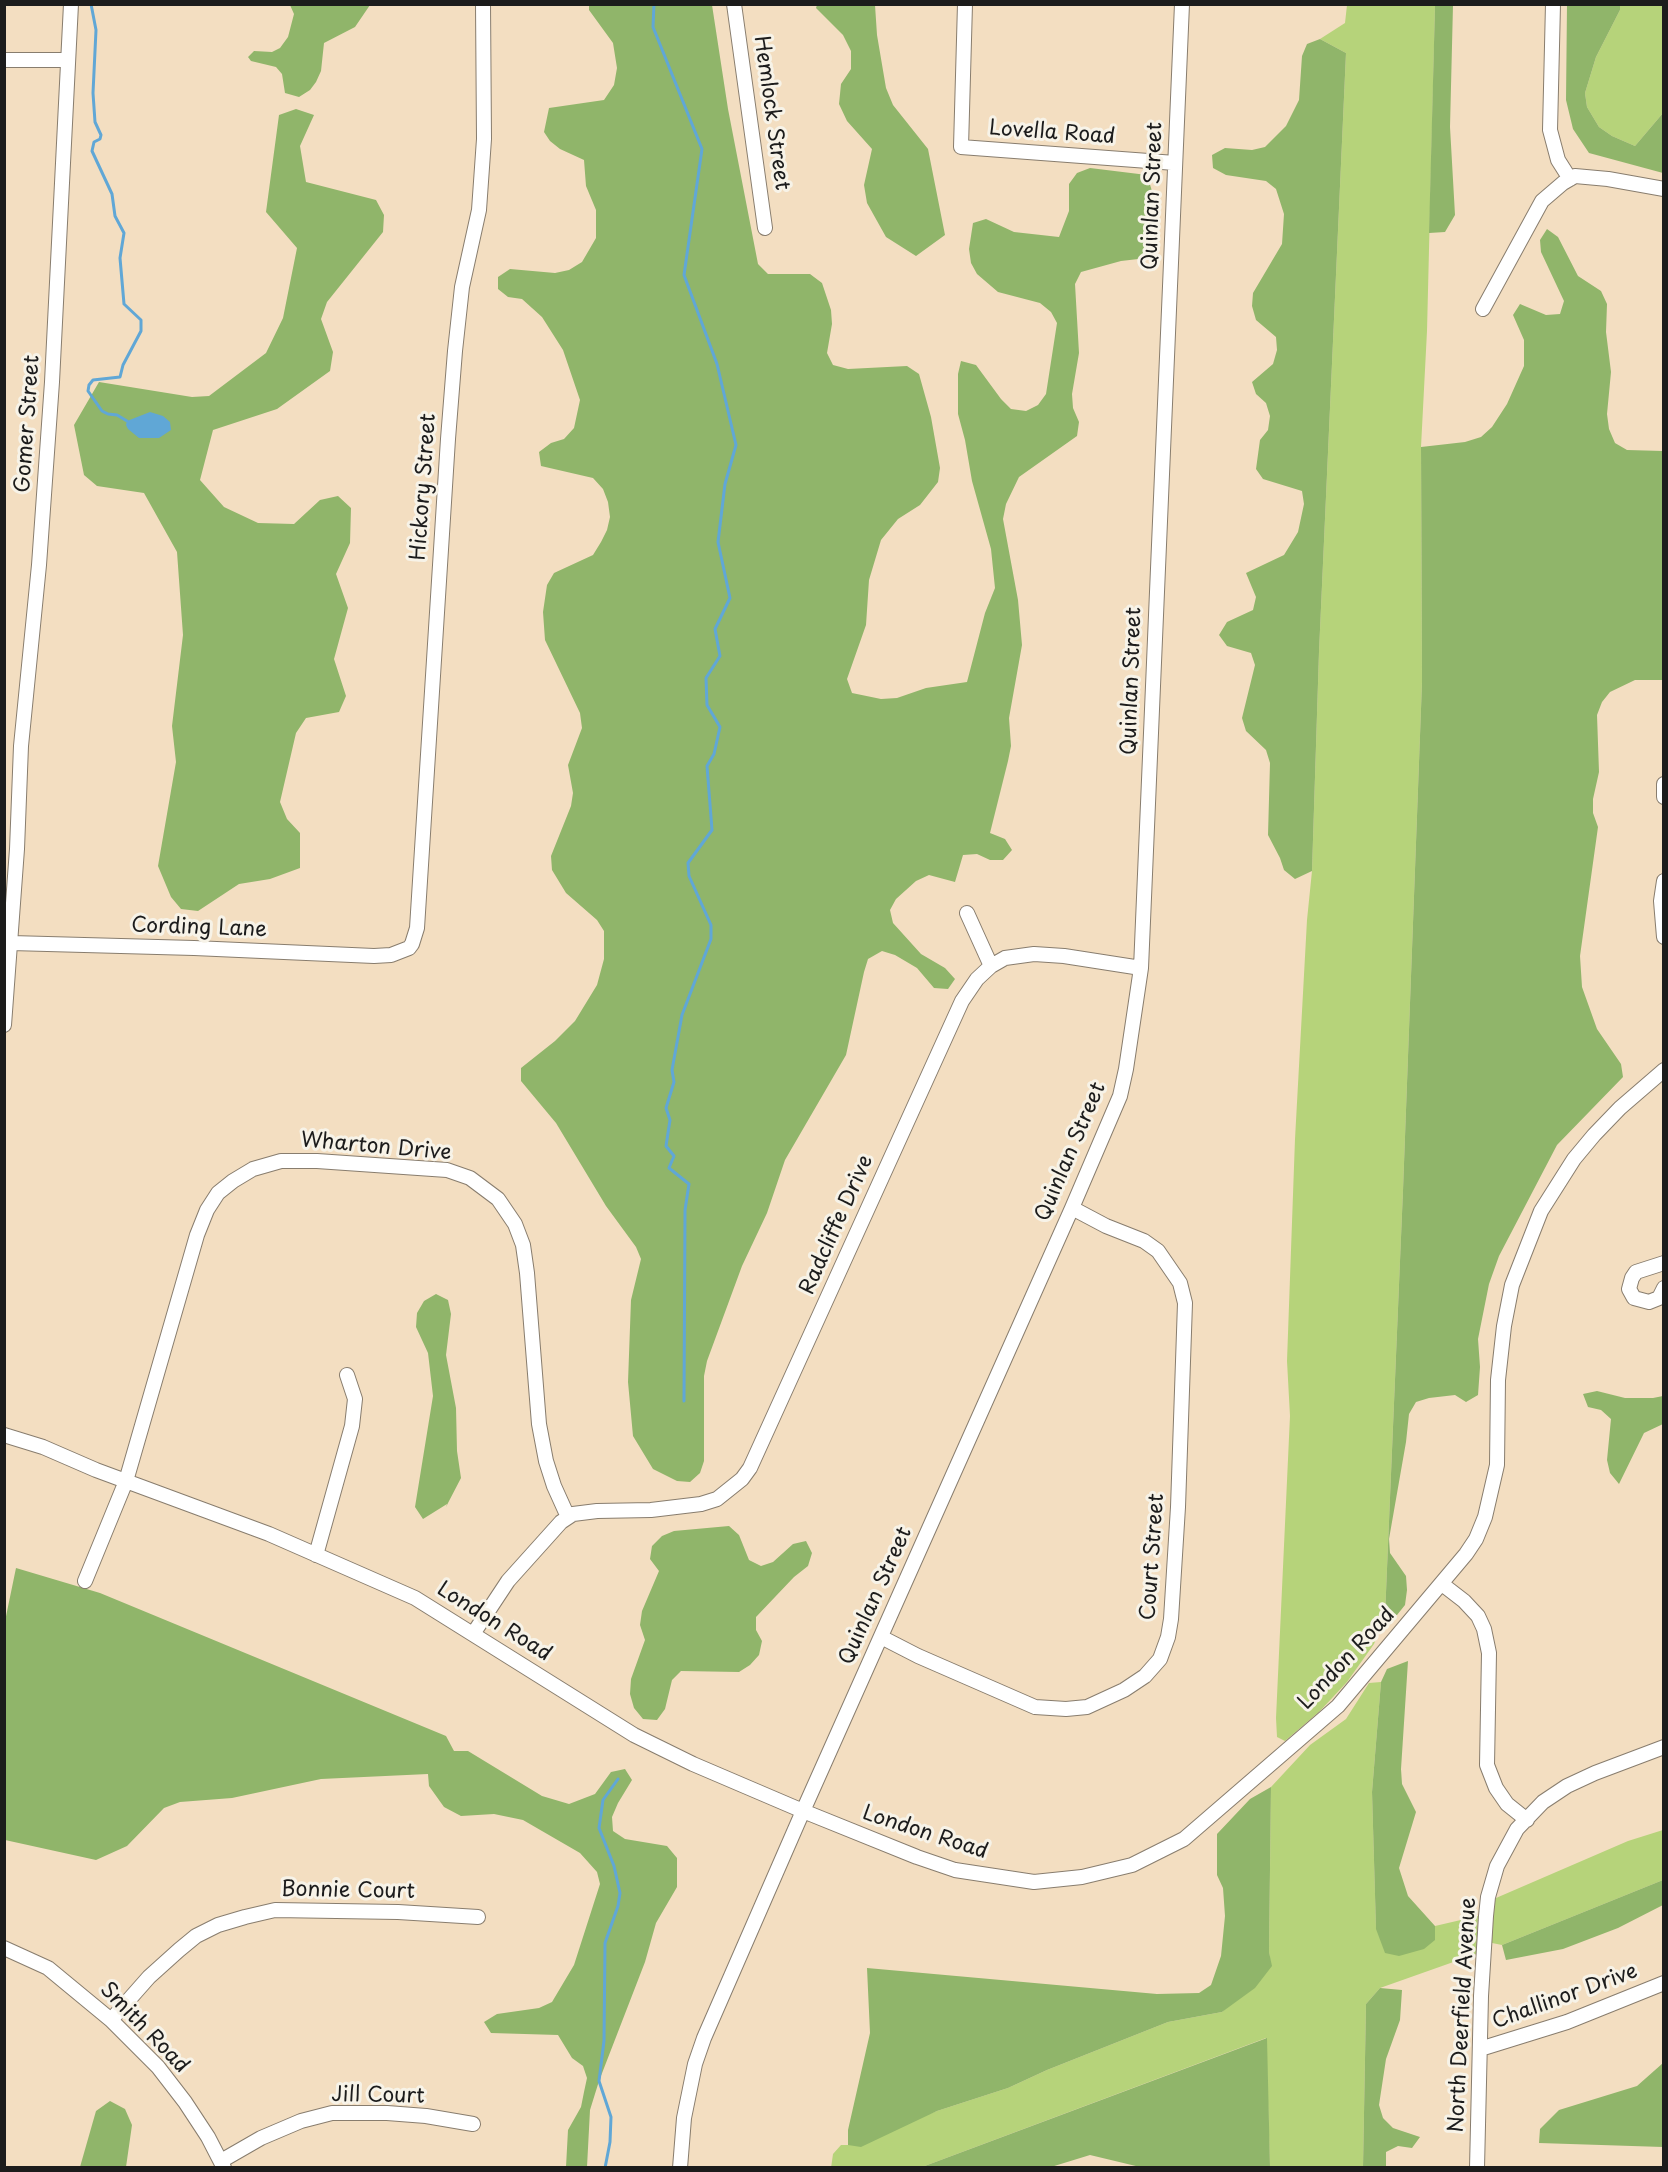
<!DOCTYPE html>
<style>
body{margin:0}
#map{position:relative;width:1668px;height:2172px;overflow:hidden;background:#f3dec1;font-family:"Playpen Sans",sans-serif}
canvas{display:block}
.frame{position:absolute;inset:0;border:6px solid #1c1c1c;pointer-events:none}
</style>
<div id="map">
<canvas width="1668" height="2172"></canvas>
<div class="frame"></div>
</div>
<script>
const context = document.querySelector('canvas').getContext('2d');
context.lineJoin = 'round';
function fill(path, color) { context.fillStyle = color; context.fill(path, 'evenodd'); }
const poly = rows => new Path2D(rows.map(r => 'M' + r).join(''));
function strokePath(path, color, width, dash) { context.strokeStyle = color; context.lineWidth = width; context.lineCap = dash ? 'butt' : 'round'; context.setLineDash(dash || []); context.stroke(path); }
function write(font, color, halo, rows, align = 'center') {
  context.font = font + ' "Playpen Sans",sans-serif'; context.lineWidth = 6; context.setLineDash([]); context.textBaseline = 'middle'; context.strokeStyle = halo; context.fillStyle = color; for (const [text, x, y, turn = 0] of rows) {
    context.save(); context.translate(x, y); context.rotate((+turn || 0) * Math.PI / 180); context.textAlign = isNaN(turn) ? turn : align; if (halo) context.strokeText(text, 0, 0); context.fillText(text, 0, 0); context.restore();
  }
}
fill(poly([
 [1347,5,1435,5,1427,331,1421,447,1422,682,1403,1190,1385,1616,1374,1644,1347,1682,1320,1711,1285,1741,1277,1737,1276,1718,1290,1416,1287,1361,1295,1139,1307,920,1312,871,1319,652,1346,53,1320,39,1345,23],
 [1620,5,1663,5,1663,113,1635,146,1612,136,1599,127,1587,107,1585,93,1596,57,1620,10],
 [1381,1682,1372,1792,1376,1928,1435,1940,1435,1926,1478,1916,1476,1954,1380,1988,1366,2004,1363,2167,1270,2167,1266,2038,922,2167,831,2168,833,2154,841,2145,848,2145,937,2111,1008,2088,1047,2070,1168,2022,1222,2012,1271,1966,1269,1952,1271,1787,1310,1745,1346,1719,1369,1683],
 [1663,1830,1663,1880,1502,1945,1492,1943,1491,1907,1496,1898,1628,1841]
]), '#b6d37a');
fill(poly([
 [290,5,370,5,355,27,324,43,321,71,316,82,310,90,299,97,285,93,282,74,276,67,251,61,248,57,254,51,272,52,280,48,288,37,294,14],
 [589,5,712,5,728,109,758,264,768,274,810,274,822,283,831,310,832,324,827,353,833,365,848,369,907,366,919,374,931,417,940,468,938,482,920,505,898,519,881,540,869,580,866,625,847,679,852,693,881,699,897,698,926,688,967,682,985,613,995,588,991,549,972,481,965,440,958,414,958,374,961,361,976,365,1001,399,1011,409,1026,411,1038,405,1046,394,1057,323,1051,312,1040,303,998,292,977,274,971,263,969,249,973,223,986,219,1014,232,1059,237,1069,211,1069,184,1077,173,1090,168,1147,175,1156,204,1159,233,1157,248,1147,258,1121,261,1081,272,1075,284,1079,353,1072,394,1073,408,1079,422,1077,436,1019,477,1006,504,1003,519,1018,600,1022,645,1009,718,1011,746,1008,761,990,833,1005,839,1012,850,1003,860,990,860,977,854,963,855,955,882,929,875,916,881,896,899,890,910,893,923,921,954,945,968,955,979,948,989,934,988,917,968,895,955,882,951,868,959,864,972,846,1055,785,1160,767,1213,742,1266,707,1361,704,1376,704,1461,700,1473,690,1482,677,1481,653,1469,633,1436,628,1382,631,1300,641,1259,636,1247,606,1206,556,1123,521,1081,521,1068,555,1041,575,1021,597,985,604,959,604,931,597,920,566,893,552,870,551,856,571,806,573,793,568,765,582,728,580,713,545,640,543,612,547,585,554,573,593,555,601,542,607,530,610,517,608,502,603,489,593,478,541,466,539,452,551,443,564,439,574,428,580,400,563,350,542,317,522,299,508,297,498,289,498,277,510,269,555,273,569,270,582,262,596,238,596,210,586,186,584,160,560,149,550,141,544,132,549,108,604,100,614,85,617,68,613,43,589,10],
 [817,5,875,5,877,35,886,88,893,105,928,149,945,235,916,256,886,237,867,203,864,185,872,149,847,121,839,104,841,84,851,69,851,51,843,35,816,8],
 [1435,5,1453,5,1450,127,1455,215,1445,232,1429,233],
 [1567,5,1620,5,1620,10,1596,57,1585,93,1587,107,1599,127,1612,136,1635,146,1663,113,1663,173,1589,153,1573,129,1566,100],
 [1320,39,1346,53,1319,652,1312,871,1295,879,1284,870,1280,858,1268,835,1270,763,1266,750,1246,731,1242,718,1255,665,1251,653,1227,646,1219,635,1227,622,1253,610,1256,597,1246,573,1284,555,1298,532,1304,504,1302,491,1263,479,1256,469,1260,440,1268,430,1270,416,1266,403,1256,394,1252,382,1273,364,1277,350,1276,337,1256,320,1252,306,1253,293,1282,244,1284,214,1276,189,1266,181,1226,175,1213,168,1212,155,1225,148,1252,150,1265,147,1286,126,1299,100,1302,56,1307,44],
 [296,109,314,115,300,146,306,182,376,200,384,215,383,232,327,302,321,319,333,352,330,371,277,409,213,430,200,480,224,507,258,523,294,524,320,500,338,496,351,508,350,543,336,574,348,608,334,659,346,696,339,712,306,718,296,733,280,802,287,819,300,833,300,868,270,879,239,884,198,911,181,909,171,897,158,866,176,762,172,726,183,635,177,552,144,493,97,486,84,475,74,425,99,382,192,397,209,396,266,353,283,318,297,248,266,212,279,115],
 [1547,229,1558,237,1578,276,1601,291,1607,304,1606,332,1611,372,1607,414,1609,429,1615,443,1627,450,1663,451,1663,680,1635,680,1610,692,1602,702,1597,715,1599,772,1593,799,1593,813,1598,827,1580,956,1582,987,1597,1029,1621,1064,1623,1077,1557,1145,1499,1256,1489,1284,1478,1339,1480,1367,1478,1395,1466,1402,1455,1395,1429,1398,1416,1402,1409,1414,1406,1442,1389,1539,1390,1553,1406,1576,1407,1590,1405,1605,1397,1615,1385,1616,1403,1190,1422,682,1421,447,1465,442,1481,437,1492,427,1507,404,1524,366,1524,340,1513,315,1520,304,1546,315,1560,314,1564,301,1541,252,1540,240],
 [436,1294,448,1300,451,1314,446,1355,456,1408,457,1451,461,1478,448,1503,446,1507,447,1504,423,1519,415,1507,433,1396,428,1353,416,1327,417,1313,424,1301],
 [1597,1391,1625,1398,1653,1398,1663,1396,1663,1424,1644,1433,1619,1484,1610,1473,1607,1460,1611,1419,1601,1410,1588,1407,1583,1394],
 [729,1526,739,1535,749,1560,761,1566,773,1562,793,1544,806,1541,812,1553,808,1566,794,1577,756,1617,756,1630,762,1641,759,1655,750,1665,739,1672,681,1671,672,1680,665,1709,657,1720,643,1719,634,1708,630,1694,631,1679,645,1640,640,1625,642,1611,659,1571,650,1559,652,1546,662,1536,674,1531],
 [16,1568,100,1593,446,1736,454,1751,468,1751,542,1796,569,1804,595,1794,611,1772,625,1769,632,1780,618,1803,612,1817,613,1831,625,1839,667,1846,677,1858,677,1887,656,1923,645,1962,599,2081,590,2110,587,2167,566,2167,568,2130,581,2107,584,2092,587,2078,583,2066,572,2058,558,2035,491,2033,484,2022,497,2014,539,2008,552,2002,574,1965,600,1884,597,1872,580,1853,523,1820,494,1814,461,1816,444,1807,429,1786,428,1774,321,1779,232,1798,180,1802,164,1808,127,1846,96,1860,5,1840,4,1626],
 [1408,1661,1401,1769,1402,1784,1416,1812,1399,1868,1408,1896,1435,1926,1435,1940,1424,1949,1399,1956,1385,1953,1376,1929,1372,1792,1381,1682,1387,1669],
 [1271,1787,1269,1952,1272,1966,1255,1988,1222,2012,1168,2022,1047,2070,1008,2088,937,2111,861,2147,848,2145,848,2130,870,2033,867,1968,1157,1994,1199,1993,1211,1985,1221,1956,1225,1916,1223,1888,1217,1875,1217,1834,1250,1799],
 [1663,1880,1663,1905,1618,1928,1563,1949,1506,1960,1502,1945],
 [1380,1988,1402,1990,1400,2020,1386,2059,1379,2105,1383,2118,1393,2128,1420,2137,1412,2148,1398,2146,1386,2152,1386,2167,1363,2167,1366,2004],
 [1267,2038,1270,2167,1140,2167,1090,2155,1051,2167,922,2167],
 [1663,2063,1663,2147,1539,2143,1540,2129,1559,2110,1637,2086],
 [110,2101,125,2109,132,2125,126,2167,80,2167,96,2111]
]), '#90b56a');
fill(poly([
 [150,412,163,416,170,422,171,430,159,438,139,438,128,429,126,425,127,421]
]), '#60a7d6');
strokePath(poly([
 [91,4,96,30,93,93,95,122,101,135,100,139,94,142,92,151,112,194,115,216,124,233,120,258,124,304,141,320,141,331,123,365,120,377,93,380,89,385,88,391,102,411,108,414,117,415,127,421],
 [654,4,653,27,702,149,684,275,717,364,736,445,725,484,718,542,730,598,715,629,720,656,706,678,707,705,720,727,714,754,707,766,712,830,688,863,689,876,711,925,711,939,682,1015,672,1070,674,1082,666,1108,670,1120,666,1146,674,1156,669,1168,689,1184,685,1210,684,1401],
 [605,2168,610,2142,611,2117,599,2081,604,2041,605,1943,618,1906,620,1893,614,1866,599,1828,603,1800,618,1779]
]), '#60a7d6', 3);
const minor = poly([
 [734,4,765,228],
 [965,4,961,147,1175,163],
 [1553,4,1550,130,1558,160,1570,179],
 [4,60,67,60],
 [1483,309,1542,201,1563,183,1575,176,1608,179,1664,189],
 [1664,784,1664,797],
 [1664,881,1661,901,1664,937],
 [967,913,991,966],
 [11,943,194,948,374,956,391,955,409,948,412,944,417,928,448,439,455,351,462,287,479,210,484,139,483,4],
 [4,1025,17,849,21,746,39,565,52,382,71,4],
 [1664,1263,1636,1272,1632,1278,1629,1289,1634,1298,1649,1302,1659,1298,1664,1288],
 [4,1435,43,1447,96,1470,269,1534,415,1598,634,1735,693,1764,803,1811,917,1857,955,1870,1034,1882,1082,1877,1132,1865,1184,1839,1338,1706,1466,1554,1476,1539,1485,1517,1497,1465,1498,1380,1504,1326,1512,1285,1541,1211,1574,1159,1594,1135,1620,1108,1664,1070],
 [316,1555,352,1426,355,1399,347,1375],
 [85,1581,126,1481,197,1235,207,1210,218,1193,233,1181,253,1169,281,1161,317,1161,447,1170,470,1178,498,1199,515,1224,523,1245,527,1273,539,1424,546,1461,554,1486,568,1517],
 [1442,1584,1464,1601,1478,1616,1484,1629,1489,1653,1487,1765,1496,1788,1507,1804,1527,1820],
 [473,1634,508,1581,561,1522,573,1514,597,1511,651,1510,701,1504,717,1499,742,1479,750,1468,962,1001,977,979,991,966,1005,958,1034,954,1064,956,1141,968],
 [881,1637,918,1656,1035,1707,1066,1709,1087,1707,1124,1690,1145,1676,1160,1659,1168,1637,1171,1619,1178,1507,1185,1303,1180,1283,1158,1251,1144,1241,1106,1226,1072,1208],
 [4,1948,48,1968,111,2020,158,2067,185,2102,208,2137,224,2168],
 [111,2020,149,1977,179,1950,196,1936,218,1925,245,1917,275,1910,398,1912,478,1917],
 [1480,2049,1567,2022,1664,1983],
 [221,2161,261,2138,301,2121,332,2113,387,2113,426,2116,473,2124],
 [680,2168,684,2118,695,2064,704,2038,803,1811,1072,1208,1120,1096,1126,1069,1141,968,1182,4],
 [1477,2168,1481,1996,1486,1916,1488,1897,1497,1866,1517,1829,1543,1802,1567,1786,1595,1773,1664,1747]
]);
strokePath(minor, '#887d6e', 16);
strokePath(minor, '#fff', 14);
write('21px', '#1c1c1c', '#f7f3e8', [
 ["Hemlock Street",771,113,82],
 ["Lovella Road",1052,133,4],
 ["Quinlan Street",1153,196,-88],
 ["Gomer Street",28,424,-86],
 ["Hickory Street",424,487,-86],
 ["Quinlan Street",1132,681,-88],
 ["Cording Lane",199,928,2],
 ["Wharton Drive",376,1147,5],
 ["Quinlan Street",1071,1152,-67],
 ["Radcliffe Drive",837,1225,-66],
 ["Court Street",1153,1557,-86],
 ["Quinlan Street",876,1596,-66],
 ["London Road",494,1622,32],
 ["London Road",1347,1659,-47],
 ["London Road",925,1833,18],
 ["Bonnie Court",348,1891,1],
 ["Challinor Drive",1565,1997,-20],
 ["North Deerfield Avenue",1463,2015,-87],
 ["Smith Road",144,2028,46],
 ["Jill Court",378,2096,1]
]);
</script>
